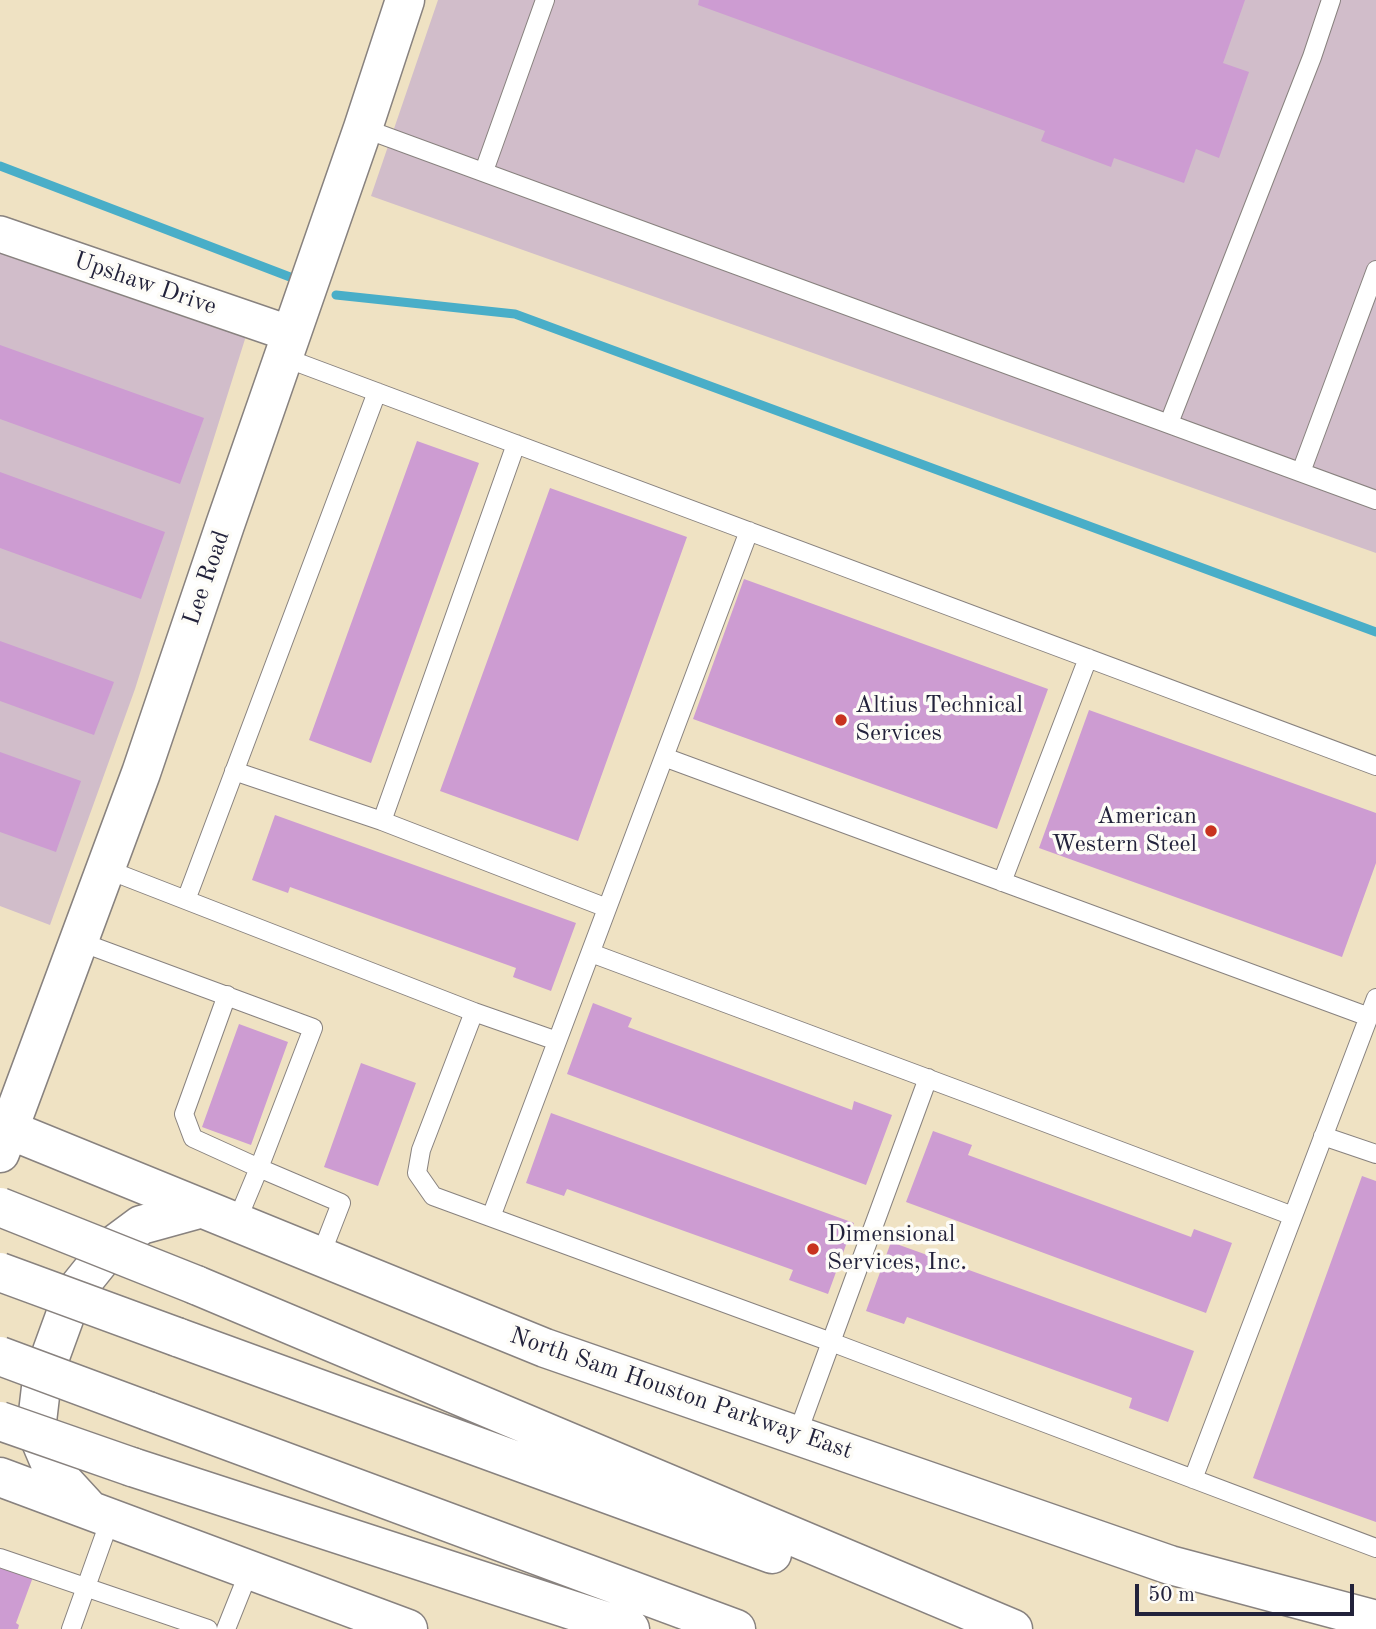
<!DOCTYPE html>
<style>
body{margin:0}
#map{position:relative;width:1376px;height:1629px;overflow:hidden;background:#efe2c3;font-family:"Old Standard TT",serif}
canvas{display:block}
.scale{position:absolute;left:1135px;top:1584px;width:219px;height:32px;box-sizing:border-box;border:4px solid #22223b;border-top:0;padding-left:9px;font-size:21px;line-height:24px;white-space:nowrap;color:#22223b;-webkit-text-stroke:5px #fdfcf7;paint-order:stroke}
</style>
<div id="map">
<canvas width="1376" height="1629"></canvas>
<div class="scale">50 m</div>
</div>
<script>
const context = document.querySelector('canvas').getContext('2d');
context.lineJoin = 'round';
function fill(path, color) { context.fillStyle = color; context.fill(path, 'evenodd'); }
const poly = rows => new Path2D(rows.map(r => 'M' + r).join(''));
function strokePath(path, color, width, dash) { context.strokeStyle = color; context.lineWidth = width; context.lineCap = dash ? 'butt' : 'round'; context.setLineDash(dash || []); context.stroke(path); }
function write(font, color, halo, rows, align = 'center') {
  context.font = font + ' "Old Standard TT",serif'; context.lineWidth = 7; context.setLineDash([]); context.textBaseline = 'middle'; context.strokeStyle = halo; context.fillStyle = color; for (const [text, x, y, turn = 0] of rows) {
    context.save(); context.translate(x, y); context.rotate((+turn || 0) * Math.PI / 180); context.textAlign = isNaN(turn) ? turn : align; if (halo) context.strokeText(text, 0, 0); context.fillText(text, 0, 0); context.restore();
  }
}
fill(poly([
 [438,0,1376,0,1376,553,371,196],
 [0,233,251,320,135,689,50,925,0,906]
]), '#d1bdca');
strokePath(poly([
 [0,166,290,277],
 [336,295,515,314,1376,632]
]), '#49aec8', 9);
fill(poly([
 [699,0,1245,0,1223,63,1249,72,1219,158,1196,149,1184,183,1114,158,1111,167,1041,141,1045,131,698,5],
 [0,345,204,418,180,484,0,419],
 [417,441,479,463,371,763,309,740],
 [0,472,165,532,141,599,0,548],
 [550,488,687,537,578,841,440,791],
 [744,579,1048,689,997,829,693,719],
 [0,641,114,682,94,735,0,701],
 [1089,710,1376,813,1376,863,1342,957,1039,848],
 [0,752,81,781,56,852,0,832],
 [275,815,576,923,551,991,513,977,516,968,290,887,288,893,252,880],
 [593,1003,632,1018,628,1027,852,1110,854,1101,892,1115,866,1185,567,1074],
 [239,1024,288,1042,251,1145,202,1127],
 [361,1063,416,1083,378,1186,324,1167],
 [551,1113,854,1223,828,1294,789,1280,793,1270,567,1189,564,1196,526,1183],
 [933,1131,972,1145,968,1155,1191,1237,1194,1229,1232,1243,1206,1313,906,1202],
 [1362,1176,1376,1181,1376,1522,1253,1478],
 [891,1242,1194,1351,1168,1422,1129,1408,1132,1398,907,1317,904,1324,866,1311],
 [0,1564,33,1577,16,1623,19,1625,18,1629,0,1629]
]), '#cd9cd2');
const service = poly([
 [363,128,1376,500],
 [484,171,545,0],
 [283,357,1376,766],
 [1169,423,1312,57,1331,0],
 [1301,472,1376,270],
 [664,757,1369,1017],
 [234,771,382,821,516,444],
 [382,821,607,908],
 [106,869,474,1012,421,1150,417,1173,433,1196,831,1342,928,1078],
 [1002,882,1088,658],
 [186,900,377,392],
 [78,941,313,1028,259,1168,236,1223],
 [591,953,988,1101,1293,1216],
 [227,995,184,1114,193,1138,259,1168,341,1203,320,1257],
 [474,1012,557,1041],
 [1323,1136,1376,1154],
 [491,1217,749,531],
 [797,1435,831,1342,1376,1548],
 [1193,1479,1376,998],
 [0,1558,208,1629],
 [71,1629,111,1517],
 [226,1629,250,1569]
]);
const minor = poly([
 [0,234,291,334]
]);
const secondary = poly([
 [0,1126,545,1348,1170,1565,1376,1620],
 [0,1153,141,773,225,525,363,128,405,0],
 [0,1477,408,1629],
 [87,1507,53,1470,36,1430,42,1379,73,1294,110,1248,141,1225,199,1209]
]);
const motorway = poly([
 [196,1285,1013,1629],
 [177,1337,772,1554],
 [148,1411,736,1629],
 [132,1467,630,1629]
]);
strokePath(service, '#88827f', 20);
strokePath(minor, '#88827f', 38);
strokePath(secondary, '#88827f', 41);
strokePath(motorway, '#88827f', 41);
strokePath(service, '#fff', 18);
strokePath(minor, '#fff', 35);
strokePath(secondary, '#fff', 38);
strokePath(motorway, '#fff', 38);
const motorwayBridge = poly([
 [0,1207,196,1285],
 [0,1272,177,1337],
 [0,1356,148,1411],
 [0,1421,132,1467]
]);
strokePath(motorwayBridge, '#88827f', 41, []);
strokePath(motorwayBridge, '#fff', 38);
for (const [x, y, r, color] of [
 [841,720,7,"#c8321e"],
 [1211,831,7,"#c8321e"],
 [813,1249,7,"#c8321e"]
]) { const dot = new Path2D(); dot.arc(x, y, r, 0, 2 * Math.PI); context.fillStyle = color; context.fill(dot); strokePath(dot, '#fdfcf7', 2.5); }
write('24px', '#22223b', '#fdfcf7', [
 ["Upshaw Drive",145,284,19],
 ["Lee Road",207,578,-71],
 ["North Sam Houston Parkway East",681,1394,19]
]);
write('24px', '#22223b', '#fdfcf7', [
 ["Altius Technical",855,706],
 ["Services",855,734],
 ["American",1197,817,"right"],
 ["Western Steel",1197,845,"right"],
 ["Dimensional",827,1235],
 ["Services, Inc.",827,1263]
], 'left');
</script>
